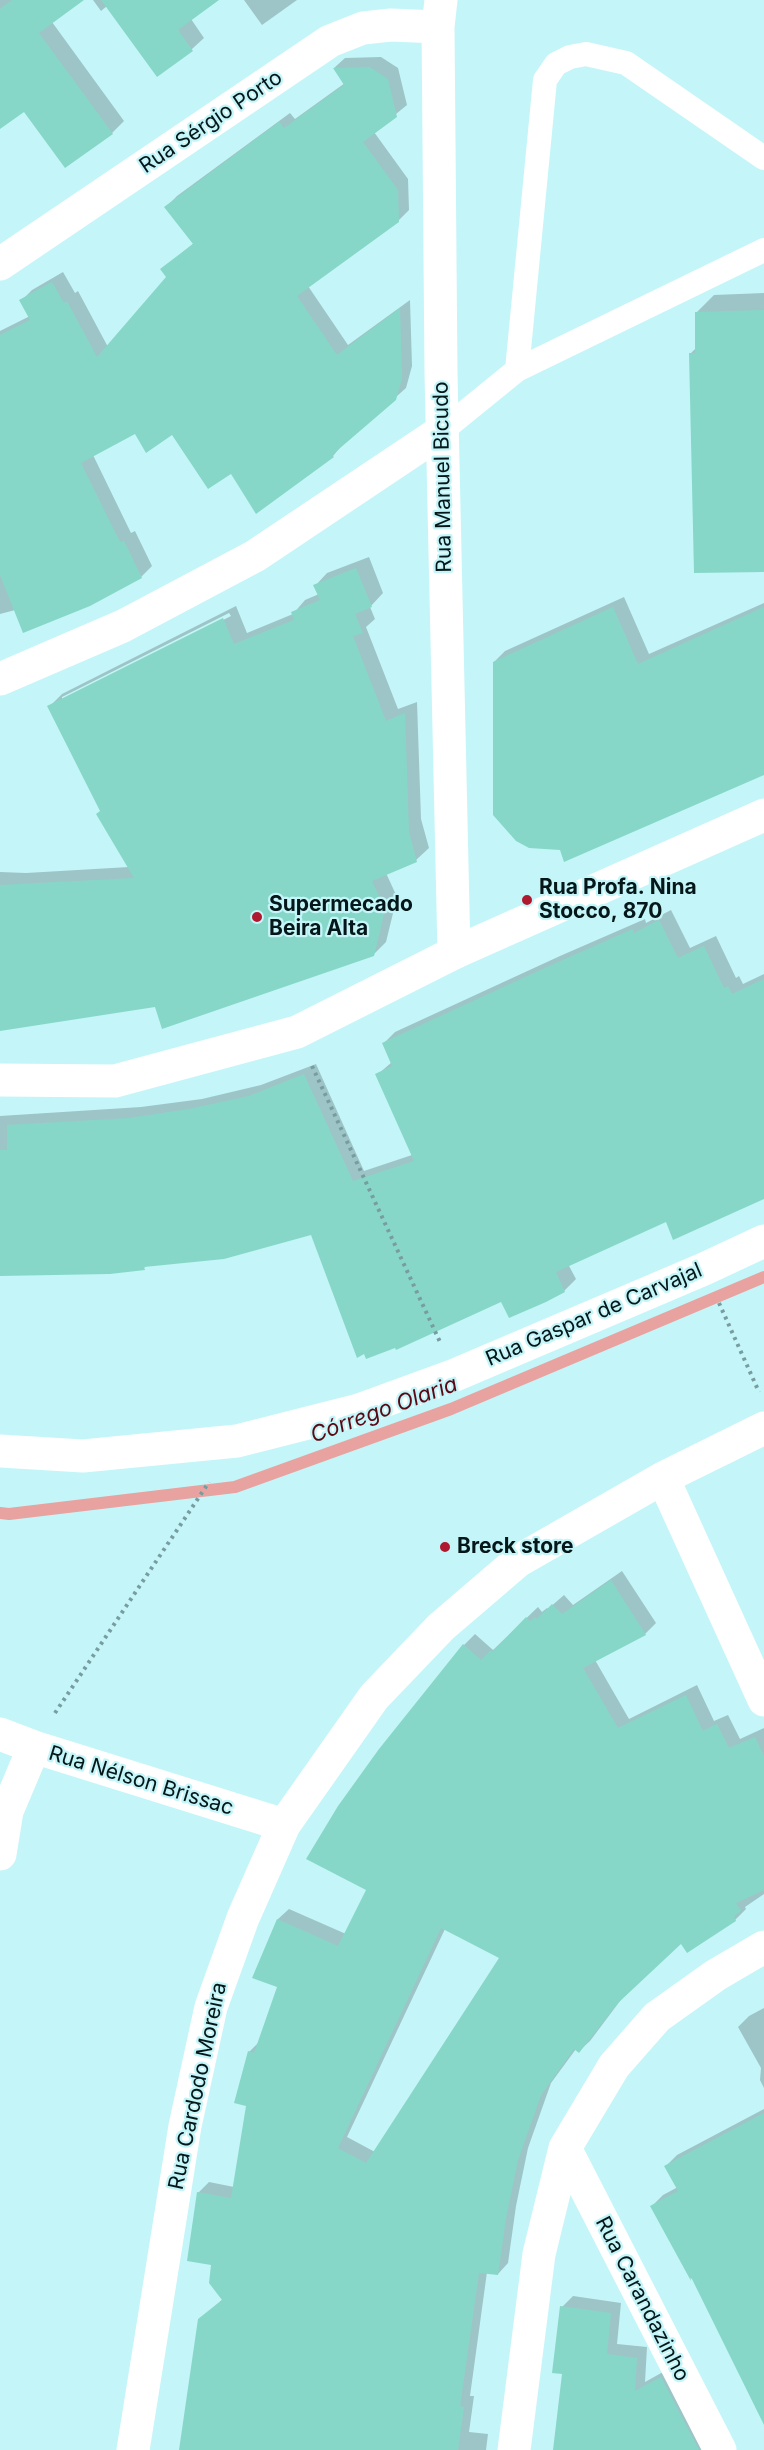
<!DOCTYPE html>
<meta charset="utf-8">
<style>
body{margin:0}
canvas{display:block;background:#c4f5f8}
</style>
<canvas width="764" height="2450"></canvas>
<script>
const context = document.querySelector('canvas').getContext('2d');
context.lineJoin = 'round';
function fill(path, color) { context.fillStyle = color; context.fill(path, 'evenodd'); }
const poly = rows => new Path2D(rows.map(r => 'M' + r).join(''));
function strokePath(path, color, width, dash) { context.strokeStyle = color; context.lineWidth = width; context.lineCap = dash ? 'butt' : 'round'; context.setLineDash(dash || []); context.stroke(path); }
function write(font, color, halo, rows, align = 'center') {
  context.font = font + ' Inter,sans-serif'; context.lineWidth = 4.5; context.setLineDash([]); context.textBaseline = 'middle'; context.strokeStyle = halo; context.fillStyle = color; for (const [text, x, y, turn = 0] of rows) {
    context.save(); context.translate(x, y); context.rotate((+turn || 0) * Math.PI / 180); context.textAlign = isNaN(turn) ? turn : align; if (halo) context.strokeText(text, 0, 0); context.fillText(text, 0, 0); context.restore();
  }
}
fill(poly([
 [0,0,81,0,52,22,124,121,112,133,65,166,24,110,0,127],
 [93,0,217,0,191,19,204,38,192,49,158,75,107,6,101,11],
 [244,0,297,0,262,25],
 [381,57,398,68,407,105,374,132,408,179,409,210,398,221,308,286,348,345,410,300,412,366,406,388,343,444,333,456,256,511,231,472,173,433,135,432,93,455,131,533,135,531,152,566,141,577,0,614,0,331,30,316,21,301,32,290,63,272,75,293,78,291,108,347,168,277,162,269,194,243,166,207,177,196,290,113,295,119,345,83,334,68,345,58],
 [764,293,764,570,691,353,696,348,696,313,714,295],
 [369,557,383,593,370,607,375,619,366,627,398,709,417,702,421,819,429,848,416,860,386,873,397,897,386,942,373,955,156,1005,0,1030,0,872,26,873,129,867,49,707,62,694,236,606,247,633,293,614,305,600,319,594,315,586,327,573],
 [229,613,231,616,62,701,62,697],
 [624,597,649,654,764,603,764,770,494,662,505,651],
 [671,910,690,948,716,936,736,978,739,976,743,984,764,974,764,1197,666,1220,568,1264,576,1279,564,1291,502,1300,396,1346,364,1352,312,1233,147,1265,144,1268,0,1274,0,1116,141,1107,202,1099,261,1085,316,1064,364,1171,412,1155,377,1075,392,1062,384,1043,395,1032,560,956,645,919,646,923],
 [622,1571,656,1623,645,1634,595,1660,629,1719,697,1685,714,1721,728,1715,740,1739,764,1728,764,1894,745,1907,746,1909,735,1920,681,1942,626,1993,590,2041,579,2051,576,2049,551,2083,528,2148,516,2206,508,2263,498,2274,487,2272,470,2396,474,2396,469,2432,488,2434,486,2450,181,2450,199,2320,223,2299,198,2193,209,2182,234,2187,248,2105,249,2052,260,2041,279,1986,254,1977,278,1919,289,1909,346,1934,368,1889,380,1749,464,1645,475,1634,493,1650,538,1607,542,1612,547,1608,548,1609,564,1595,573,1605],
 [445,1929,501,1957,375,2152,347,2137],
 [764,2008,764,2088,760,2080,761,2068,738,2027,749,2016],
 [764,2109,764,2422,693,2277,691,2279,652,2206,663,2195,678,2187,666,2166,677,2155],
 [573,2296,621,2303,617,2344,647,2347,645,2382,672,2367,704,2450,554,2450,563,2373,562,2307]
]), '#0003');
strokePath(poly([
 [0,1513,9,1514,235,1487,451,1409,764,1277]
]), '#e8a3a1', 12);
fill(poly([
 [12,0,84,0,39,33,113,134,65,168,24,112,0,129,0,9],
 [101,0,219,0,178,30,193,51,157,77],
 [370,67,388,79,397,117,363,142,398,190,399,222,297,296,337,355,400,308,402,378,396,400,332,455,334,457,256,514,231,474,208,489,172,435,146,453,135,434,81,463,120,542,124,541,142,578,90,606,23,633,0,575,0,335,30,320,19,300,52,282,64,303,67,301,97,357,166,277,160,269,193,244,164,207,279,122,284,128,344,85,333,68],
 [764,310,764,572,694,573,689,353,695,353,695,312],
 [356,568,372,607,355,614,363,633,353,636,386,721,405,713,409,832,417,862,372,881,385,910,374,956,162,1029,155,1007,0,1031,0,885,134,878,96,814,100,811,47,706,223,618,234,644,294,620,291,612,320,600,313,585],
 [613,607,638,664,764,607,764,775,564,862,560,850,529,848,516,841,493,815,493,662],
 [659,920,678,958,704,946,724,988,728,986,732,994,764,979,764,1199,673,1240,666,1222,556,1272,565,1292,546,1302,509,1318,501,1302,396,1350,395,1348,366,1359,364,1354,357,1358,311,1235,224,1259,144,1267,145,1270,110,1274,0,1276,0,1150,7,1150,7,1125,129,1118,189,1109,249,1096,304,1074,353,1181,414,1161,375,1074,392,1066,382,1043,547,967,633,929,634,933],
 [611,1580,646,1635,583,1668,618,1728,686,1695,703,1731,717,1724,729,1748,755,1737,764,1756,764,1890,736,1903,741,1911,734,1916,736,1921,687,1953,681,1944,618,2003,579,2053,574,2049,541,2095,518,2160,506,2218,498,2275,479,2273,460,2406,464,2407,458,2450,179,2450,198,2319,222,2300,209,2283,211,2265,187,2261,197,2192,231,2198,246,2106,234,2103,248,2051,254,2053,277,1987,252,1978,277,1919,338,1946,366,1890,306,1859,338,1806,379,1749,463,1644,481,1660,491,1650,492,1652,526,1617,530,1621,535,1617,537,1619,552,1604,562,1614],
 [441,1928,499,1958,366,2163,338,2148],
 [764,2113,764,2425,690,2275,691,2281,650,2206,678,2191,664,2166],
 [560,2306,611,2313,607,2354,637,2358,635,2391,661,2377,699,2450,553,2450,562,2374,552,2373]
]), '#87d7c8');
strokePath(poly([
 [312,1066,440,1342],
 [719,1303,759,1392],
 [55,1713,209,1482]
]), '#789c9f', 4, [3, 4.5]);
strokePath(poly([
 [517,370,764,250],
 [442,431,517,370,545,80,556,64,570,57,586,54,626,63,764,158]
]), '#fff', 24);
strokePath(poly([
 [441,0,438,27,441,373,454,953],
 [0,264,330,41,363,28,391,25,438,27],
 [0,679,123,626,255,556,442,431],
 [0,1451,83,1456,237,1441,359,1410,455,1375,704,1269,764,1241],
 [663,1478,764,1700],
 [0,1734,34,1747,284,1825],
 [0,1854,7,1811,34,1747],
 [565,2148,720,2450],
 [133,2450,185,2126,211,2007,243,1918,284,1825,374,1697,441,1627,518,1561,663,1478,764,1428],
 [514,2450,539,2254,565,2148,614,2066,657,2017,716,1975,764,1947]
]), '#fff', 33);
strokePath(poly([
 [0,1080,115,1081,297,1032,454,953,764,815]
]), '#fff', 33);
for (const [x, y, r, color] of [
 [527,900,6,"#ae1930"],
 [257,917,6,"#ae1930"],
 [445,1547,6,"#ae1930"]
]) { const dot = new Path2D(); dot.arc(x, y, r, 0, 2 * Math.PI); context.fillStyle = color; context.fill(dot); strokePath(dot, '#c4f5f8', 2); }
write('21px', '#051719', '#c4f5f8', [
 ["Rua Sérgio Porto",211,122,-34],
 ["Rua Manuel Bicudo",443,477,-91],
 ["Rua Gaspar de Carvajal",594,1315,-23],
 ["Rua Nélson Brissac",141,1781,17],
 ["Rua Cardodo Moreira",198,2086,-78],
 ["Rua Carandazinho",642,2299,63]
]);
write('bold 21px', '#051719', '#c4f5f8', [
 ["Rua Profa. Nina",539,888],
 ["Stocco, 870",539,912],
 ["Supermecado",269,905],
 ["Beira Alta",269,929],
 ["Breck store",457,1547]
], 'left');
write('italic 22px', '#5b0815', '#c4f5f8', [
 ["Córrego Olaria",384,1410,-20]
]);
</script>
